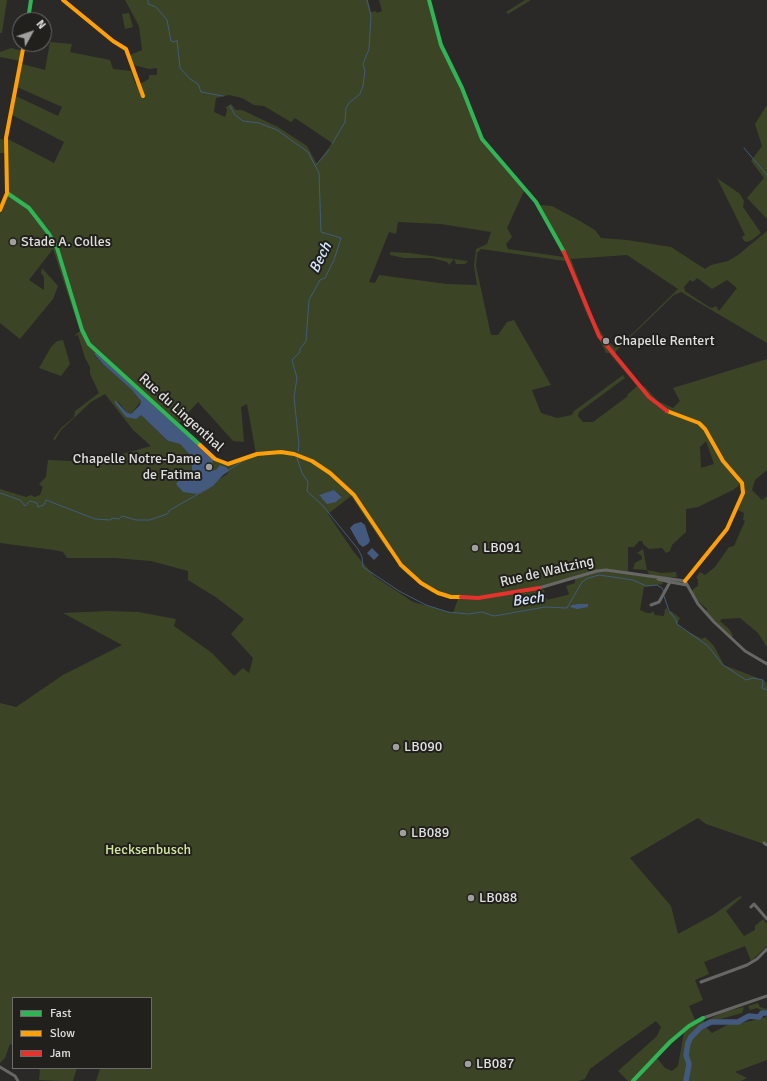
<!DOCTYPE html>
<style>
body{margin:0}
#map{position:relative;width:767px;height:1081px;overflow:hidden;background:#2a2927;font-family:Signika,sans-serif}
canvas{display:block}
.legend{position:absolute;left:12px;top:997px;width:140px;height:72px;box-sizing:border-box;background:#21201d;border:1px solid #6d6c6a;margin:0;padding:5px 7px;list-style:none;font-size:12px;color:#dfdfdd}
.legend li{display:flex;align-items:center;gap:8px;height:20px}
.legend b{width:20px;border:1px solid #6d6c6a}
.north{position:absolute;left:12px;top:12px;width:40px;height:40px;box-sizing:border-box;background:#21201d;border:1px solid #6d6c6a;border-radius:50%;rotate:50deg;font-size:11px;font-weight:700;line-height:16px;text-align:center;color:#dfdfdd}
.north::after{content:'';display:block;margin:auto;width:14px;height:18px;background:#a09f9d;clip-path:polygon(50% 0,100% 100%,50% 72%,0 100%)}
</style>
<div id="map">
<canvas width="767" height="1081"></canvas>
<ul class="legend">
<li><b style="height:5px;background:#30b455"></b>Fast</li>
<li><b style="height:5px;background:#ff9f0a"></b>Slow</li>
<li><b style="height:5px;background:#e5322d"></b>Jam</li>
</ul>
<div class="north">N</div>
</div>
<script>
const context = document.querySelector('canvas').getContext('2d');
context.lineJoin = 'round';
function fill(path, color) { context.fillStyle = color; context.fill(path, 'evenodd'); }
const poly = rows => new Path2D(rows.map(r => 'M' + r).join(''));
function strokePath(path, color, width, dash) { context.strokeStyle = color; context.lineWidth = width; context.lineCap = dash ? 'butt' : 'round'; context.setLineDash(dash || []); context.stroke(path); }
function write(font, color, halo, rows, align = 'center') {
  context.font = font + ' Signika,sans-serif'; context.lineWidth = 4; context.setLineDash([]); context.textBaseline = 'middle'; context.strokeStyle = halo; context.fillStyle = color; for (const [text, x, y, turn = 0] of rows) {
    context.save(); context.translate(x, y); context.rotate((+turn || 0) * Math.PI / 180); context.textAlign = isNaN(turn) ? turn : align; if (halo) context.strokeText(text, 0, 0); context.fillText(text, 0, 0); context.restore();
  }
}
fill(poly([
 [0,0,7,0,2,33,0,33],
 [125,0,368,0,371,12,376,11,377,13,382,11,379,0,427,0,440,45,483,137,539,205,552,206,580,221,595,230,601,238,627,240,671,247,705,269,711,265,728,261,738,255,767,231,767,343,681,292,674,295,616,351,615,355,641,388,644,386,658,401,673,408,680,401,673,388,767,359,767,470,755,480,752,490,762,500,767,496,767,647,758,633,740,618,722,619,720,621,730,630,733,636,731,637,706,612,707,609,699,602,692,592,693,589,698,586,698,579,696,578,700,572,705,575,715,567,729,547,734,546,745,521,743,520,744,513,736,509,743,493,741,484,733,490,698,507,686,509,686,532,672,545,670,551,666,553,662,548,649,549,644,545,642,541,639,541,634,547,628,547,628,571,650,576,647,570,633,569,635,563,642,559,642,556,637,553,643,549,647,570,661,573,676,572,677,577,661,578,663,584,644,587,640,610,647,613,651,613,653,611,655,615,664,616,665,609,667,608,668,612,671,611,680,618,677,624,683,629,702,639,705,637,714,646,724,665,755,677,766,682,767,685,767,845,706,824,698,818,630,858,671,906,678,934,713,915,740,896,742,897,726,911,744,936,755,930,755,926,763,919,767,924,767,946,751,961,745,946,704,962,709,974,695,980,703,1000,689,1006,696,1022,703,1018,704,1022,723,1012,744,1007,742,1013,703,1024,704,1028,706,1027,712,1033,731,1023,737,1024,767,1017,767,1060,735,1072,747,1078,741,1081,628,1081,618,1071,657,1036,661,1027,656,1021,617,1049,590,1069,585,1079,578,1081,96,1081,100,1069,98,1068,151,1068,151,998,13,998,13,1046,10,1044,5,1058,0,1063,0,703,16,707,63,675,122,645,63,613,108,611,138,612,176,619,174,626,212,653,234,676,243,668,249,673,253,658,231,634,244,619,217,598,188,580,188,571,151,561,115,558,67,558,63,552,54,550,0,543,0,489,26,497,31,495,34,497,40,495,43,487,39,484,46,477,48,460,94,462,151,446,133,430,105,394,91,402,61,430,55,440,53,439,61,428,74,417,75,411,99,393,90,374,90,367,85,358,78,335,74,336,80,331,53,249,29,280,44,290,44,277,41,273,42,268,58,286,53,299,20,339,0,323,0,208,6,199,6,153,0,153,0,139,6,140,6,138,54,163,64,142,12,115,16,96,58,116,62,107,17,87,22,64,45,70,50,42,72,44,70,52,110,60,113,69,131,71,135,83,138,85,149,79,149,75,157,75,157,68,149,69,133,65,130,55,142,50,139,26],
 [229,95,242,98,254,105,264,106,291,122,295,118,332,143,317,164,307,146,278,127,242,110,236,110,231,104,226,107,227,111,225,117,214,112,216,98],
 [524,191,533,200,564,257,508,249,506,244,512,237,507,228],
 [398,222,441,224,491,232,487,244,476,249,474,266,477,285,447,284,379,275,375,283,369,282,389,232,396,234],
 [481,249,565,261,567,262,586,312,606,353,609,353,637,386,627,395,628,396,593,422,583,422,578,416,579,412,625,378,623,375,574,411,572,415,557,418,541,413,532,390,551,385,514,320,507,322,498,335,491,335,476,266,477,253],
 [627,255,678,289,633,333,615,348,602,334,593,318,571,259],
 [697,278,712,289,727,280,737,288,719,311,716,306,712,308,709,307,685,291,684,287,690,280,693,282],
 [96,353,114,370,205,466,204,471,228,470,229,471,227,474,197,494,184,491,180,488,179,480,192,473,192,457,180,444,168,441,141,415,126,417,117,400,126,412,131,414,141,401,132,390,104,365,94,355],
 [198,402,233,441,244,442,241,407,247,404,256,454,224,464,217,458,179,423],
 [706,441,714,464,701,468,700,447],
 [334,490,342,496,338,501,331,502,320,497,321,494,329,493],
 [351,496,388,551,390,550,400,565,397,565,408,575,431,592,458,599,453,613,413,602,374,576,353,551,328,514],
 [575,577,575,583,566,586,569,594,567,595,547,600,544,590,540,588],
 [684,1032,678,1066,672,1071,665,1068,657,1058],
 [525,0,531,0,508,14,506,12],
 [129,13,133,27,125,29,122,14],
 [11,48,23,51,21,61,0,57,0,52],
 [767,105,767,219,747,198,764,178,751,161,762,146,755,124],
 [717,178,740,194,744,201,743,207,761,233,752,240,747,242,744,241,742,237,745,235],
 [390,252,409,253,468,261,465,264,456,264,454,259,449,265,447,262,432,258,404,258,390,255],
 [63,340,70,364,61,376,39,368,51,347,57,341],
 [758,1003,760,1007,767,1009,767,1013,757,1008,750,1010,748,1006],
 [36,1068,77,1068,73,1081,60,1081,39,1080,40,1070]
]), '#3b4525');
fill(poly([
 [96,353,213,459,212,465,205,466,205,471,216,470,220,465,226,467,229,471,223,475,213,486,197,494,183,492,176,484,179,480,192,473,192,457,180,444,168,441,141,415,136,419,126,417,115,403,115,400,126,412,131,414,140,405,141,401,132,390,104,365,94,354],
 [334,490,342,497,336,502,327,504,319,495],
 [361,522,365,525,370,541,368,544,363,547,359,544,350,528,354,524],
 [372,548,379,555,374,560,367,553],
 [578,604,588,604,588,607,577,609,570,607,572,605]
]), '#435a7e');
strokePath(poly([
 [148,0,148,4,156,7,167,20,171,41,174,42,177,40,180,68,190,79,198,84,201,92,223,96],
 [230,106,235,115,243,121,259,123,277,130,308,152,319,173,321,232,341,238,334,260,325,278,320,280,309,300,306,341,300,349,300,352,292,360,297,378,294,397,299,445,298,452],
 [332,144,345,122,346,108,349,103,360,94,363,86,365,71,363,64,369,49,371,16,367,0],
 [744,148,767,175],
 [316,165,329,150],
 [297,458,302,473,308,482,307,491,323,506,358,549,362,557,363,567,399,591,426,605,448,612,468,614,482,612,494,616,545,607,567,608,582,582,588,578,599,575,633,580,646,586,657,585,662,588,664,592],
 [227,471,243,461],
 [0,493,20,500,25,506,30,501,37,503,38,507,44,505,46,500,95,519,111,520,112,518,119,519,122,516,136,520,150,520,167,514,170,510,209,488],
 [664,596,669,611,676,620,677,624,708,646,723,665,746,680,753,678,763,680,762,688,767,690]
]), '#435a7e', 1);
strokePath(poly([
 [686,1081,689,1064,686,1055,688,1043,691,1037,701,1027,711,1022,738,1022,749,1016,759,1017,762,1013,767,1013]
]), '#435a7e', 5.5);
strokePath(poly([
 [658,579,670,582],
 [539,588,597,571,606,570,685,581,698,604,714,622,745,651,767,664],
 [651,605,659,602,670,582,687,585],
 [764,843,767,845],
 [751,907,754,904,767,919],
 [701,982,747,965,757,959,767,949],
 [703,1018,767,996],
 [0,1067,15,1076,18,1081]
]), '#676766', 3);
strokePath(poly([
 [429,0,441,45,462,88,482,139,536,202,564,252],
 [28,20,31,0],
 [7,193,29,208,49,234,57,248,82,330,89,344,200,445],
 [633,1081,670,1042,689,1026,703,1018]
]), '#30b455', 4);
strokePath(poly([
 [63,0,113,41,126,49,143,96],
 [0,210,7,193,6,138,24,44],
 [667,411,699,423,705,429,723,461,742,483,743,493,727,529,685,581],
 [200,445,215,459,228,464,257,454,281,452,294,454,312,461,330,473,354,495,401,565,421,583,438,593,451,597,461,597]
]), '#ff9f0a', 4);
strokePath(poly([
 [564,252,599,336,649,397,667,411],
 [461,597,478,598,539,588]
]), '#e5322d', 4);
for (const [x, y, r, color] of [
 [13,242,4,"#a09f9d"],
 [606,341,4,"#a09f9d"],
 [209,467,4,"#a09f9d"],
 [475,548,4,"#a09f9d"],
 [396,747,4,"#a09f9d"],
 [403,833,4,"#a09f9d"],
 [471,898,4,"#a09f9d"],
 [468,1064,4,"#a09f9d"]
]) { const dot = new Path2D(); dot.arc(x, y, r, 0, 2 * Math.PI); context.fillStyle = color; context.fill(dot); strokePath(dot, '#21201d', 1.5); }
write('14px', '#dfdfdd', '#21201d', [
 ["Stade A. Colles",21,242],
 ["Chapelle Rentert",614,341],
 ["Chapelle Notre-Dame",201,459,"right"],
 ["de Fatima",201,475,"right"],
 ["LB091",483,548],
 ["LB090",404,747],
 ["LB089",411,833],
 ["LB088",479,898],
 ["LB087",476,1064]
], 'left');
write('14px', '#dfdfdd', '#21201d', [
 ["Rue du Lingenthal",181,413,42],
 ["Rue de Waltzing",547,572,-13]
]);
write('14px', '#d1e89c', '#21201d', [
 ["Hecksenbusch",148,850]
]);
write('italic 15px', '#d4e5ff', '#21201d', [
 ["Bech",321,258,-64],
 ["Bech",528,600,-8]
]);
</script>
